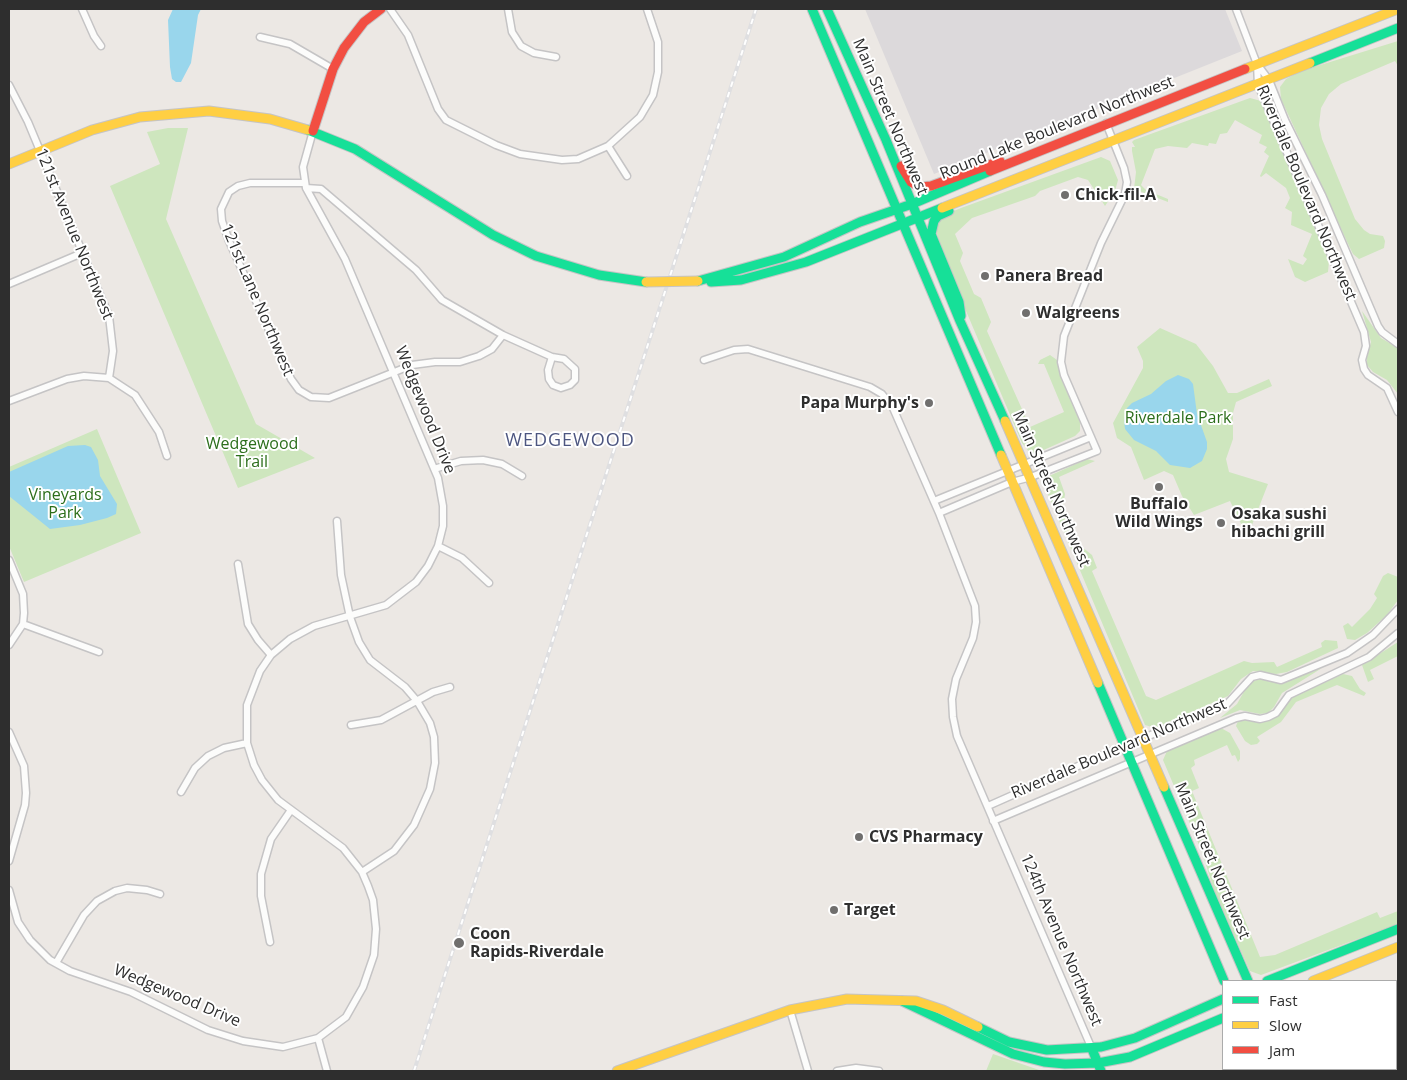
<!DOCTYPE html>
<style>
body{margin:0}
#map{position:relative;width:1407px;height:1080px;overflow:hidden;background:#ece8e4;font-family:"Open Sans",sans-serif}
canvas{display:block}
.frame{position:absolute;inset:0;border:10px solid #2e2e2e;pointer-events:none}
.legend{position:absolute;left:1222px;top:980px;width:175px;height:90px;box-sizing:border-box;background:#fff;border:1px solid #ababab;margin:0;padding:6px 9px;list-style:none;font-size:15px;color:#2e2e2e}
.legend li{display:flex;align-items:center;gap:10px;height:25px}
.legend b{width:25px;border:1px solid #ababab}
</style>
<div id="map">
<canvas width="1407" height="1080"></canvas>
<div class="frame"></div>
<ul class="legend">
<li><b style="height:6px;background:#16e098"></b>Fast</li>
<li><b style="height:6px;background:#ffcf43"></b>Slow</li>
<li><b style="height:6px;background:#f24e42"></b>Jam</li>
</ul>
</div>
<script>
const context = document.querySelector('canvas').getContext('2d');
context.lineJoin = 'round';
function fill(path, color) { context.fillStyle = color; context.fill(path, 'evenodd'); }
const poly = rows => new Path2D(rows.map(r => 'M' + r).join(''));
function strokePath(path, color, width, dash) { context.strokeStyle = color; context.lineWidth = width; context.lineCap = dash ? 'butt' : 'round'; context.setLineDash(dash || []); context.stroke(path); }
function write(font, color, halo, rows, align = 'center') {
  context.font = font + ' "Open Sans",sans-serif'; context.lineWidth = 4; context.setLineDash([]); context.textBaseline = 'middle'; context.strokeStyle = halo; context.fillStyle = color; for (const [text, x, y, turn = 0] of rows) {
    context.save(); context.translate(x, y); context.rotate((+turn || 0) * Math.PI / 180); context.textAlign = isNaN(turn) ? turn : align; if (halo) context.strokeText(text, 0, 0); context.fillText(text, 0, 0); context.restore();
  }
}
fill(poly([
 [865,9,1225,9,1242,51,934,174]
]), '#dcd9db');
fill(poly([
 [1398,41,1398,66,1395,61,1341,84,1329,94,1321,108,1319,125,1322,139,1355,219,1364,230,1370,234,1383,236,1385,241,1384,248,1359,259,1353,254,1349,246,1281,99,1280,87,1286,79,1301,71],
 [1250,98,1261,101,1265,107,1329,261,1328,272,1305,282,1295,277,1288,259,1303,265,1307,259,1303,256,1312,234,1291,225,1292,212,1285,208,1290,198,1286,188,1266,173,1261,177,1260,176,1269,156,1264,152,1267,147,1259,143,1262,135,1235,120,1227,133,1220,134,1216,144,1209,143,1208,146,1192,143,1187,148,1168,146,1155,149,1141,185,1146,190,1168,199,1168,202,1134,189,1136,172,1132,151,1132,147,1135,147,1132,142,1134,140],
 [168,128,188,128,166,219,256,424,315,458,238,488,110,186,160,164,147,132],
 [1101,157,1110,161,1118,180,1115,191,1105,206,1088,180,1078,177,1040,191,1035,196,972,218,955,234,963,253,960,261,974,294,981,298,991,322,987,331,1030,427,1064,412,1044,364,1038,364,1040,360,1050,355,1057,360,1061,376,1080,422,1080,431,1075,436,1037,453,1030,453,1022,443,944,259,936,230,938,221,944,215,961,208],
 [1362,311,1381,338,1398,348,1398,394,1387,380,1373,372,1367,365,1367,356,1371,342],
 [1160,328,1196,344,1213,366,1228,393,1237,393,1269,379,1272,386,1236,402,1233,413,1233,439,1226,459,1229,472,1268,484,1250,530,1244,530,1230,501,1194,515,1182,496,1173,475,1164,471,1144,480,1131,447,1117,438,1113,423,1143,368,1143,361,1137,347],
 [97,429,141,533,24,582,9,546,9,467],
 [1087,459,1095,461,1059,477,1065,494,1063,507,1082,547,1092,555,1097,568,1092,571,1146,696,1156,700,1244,661,1252,663,1274,662,1277,667,1322,647,1321,643,1325,640,1337,641,1338,648,1287,672,1276,674,1253,671,1241,679,1228,696,1155,728,1145,725,1045,487,1045,481,1049,476],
 [1388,573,1398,577,1398,600,1387,615,1367,633,1355,640,1347,639,1343,626,1348,623,1352,627,1370,609,1377,598,1374,594,1383,576],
 [1398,642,1398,656,1370,670,1374,679,1368,682,1362,665],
 [1322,668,1282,693,1274,707,1268,713,1260,714,1240,710,1220,718,1237,704,1246,688,1253,681,1261,679,1282,683],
 [1343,674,1352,676,1360,689,1366,693,1364,696,1337,685,1296,702,1281,722,1257,737,1260,741,1257,744,1251,745,1245,741,1236,726,1238,721,1243,719,1261,722,1270,720,1281,712,1290,698],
 [1221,728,1230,733,1240,751,1240,759,1238,762,1235,755,1232,756,1227,745,1194,760,1195,765,1191,768,1199,788,1192,791,1260,957,1275,955,1377,912,1380,918,1398,911,1398,924,1261,975,1250,971,1214,890,1202,852,1163,760,1167,751],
 [993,1054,1042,1071,986,1071]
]), '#cee6be');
fill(poly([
 [173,9,201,9,198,15,191,63,181,82,176,82,172,79,170,67,168,20],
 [1178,375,1189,379,1193,384,1197,414,1207,442,1207,449,1202,461,1190,468,1170,465,1156,451,1134,440,1125,429,1124,421,1127,408,1132,403,1151,394,1166,381],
 [85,445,91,447,98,460,100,476,117,504,116,514,107,518,80,525,50,529,9,496,9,472,68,446]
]), '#99d6ec');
const street = poly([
 [82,9,94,36,101,46],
 [390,9,408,35,438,109,446,120,496,145,520,154,562,160,578,159,608,146,640,117,653,95,658,72,658,42,647,9],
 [508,9,512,32,521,46,534,53,556,57],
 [1236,9,1257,64,1269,80,1285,120,1322,195,1378,326,1382,332,1398,344],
 [260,37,290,44,333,69],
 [1257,64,1258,85,1364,332,1366,346,1362,360,1364,369,1368,375,1387,388,1398,412],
 [9,85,28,122,109,316,113,351,109,378,135,395,159,432,167,456],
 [608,146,627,176],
 [304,183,250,183,238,186,229,192,221,209,222,221,229,241,291,379,299,390,311,397,329,398,412,365,435,362,460,362,479,356,492,349,503,335],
 [306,188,321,189,416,270,442,300,503,335,552,357],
 [9,284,82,253],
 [552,357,564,359,575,369,575,380,570,385,561,388,553,385,549,379,548,370,552,357],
 [704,360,734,350,748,349,870,387,882,394,893,408,939,513,975,606,976,622,973,638,956,679,952,699,953,717,957,736,1092,1049],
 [9,401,67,379,84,376,109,378],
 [434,469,461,461,483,460,502,464,522,476],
 [934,501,1091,437],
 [939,513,1012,482,1031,477,1097,451,1064,375,1061,362,1064,336,1101,243,1125,194,1127,182,1124,168,1106,123],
 [337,521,341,575,350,617,359,642,370,660,405,687,417,701,430,723,434,737,435,763,430,789,414,825,394,851,362,872],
 [438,546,462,558,489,583],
 [9,560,23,594,24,613,23,624,9,645],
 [238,564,248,624,258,640,271,655],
 [23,624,99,652],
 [351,725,381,720,433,692,450,687],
 [9,732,24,766,26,793,25,805,9,861],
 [181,792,195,768,208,756,224,748,247,743],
 [988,806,1114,750,1227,704,1252,677,1260,675,1281,680,1347,653,1373,635,1398,609],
 [993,821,1236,718,1245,716,1260,719,1268,717,1276,713,1289,695,1369,657,1398,633],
 [9,890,18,922,30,940,50,960,70,971,131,992,208,1030,243,1041,283,1047,318,1038,346,1017,363,987,374,955,376,929,373,900,368,886,362,872,343,848,278,800,262,780,254,765,247,743,247,705,260,671,271,655,290,639,314,626,386,605,416,582,428,566,438,546,443,526,443,506,438,478,345,259,306,188,303,167,313,131],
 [270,942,261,896,261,874,271,839,291,810],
 [56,963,84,915,97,901,115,891,127,888,147,890,160,894],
 [790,1010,808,1071],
 [318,1038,327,1071],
 [837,1071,856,1068,879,1071]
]);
const fast = poly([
 [812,9,1001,455],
 [827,9,886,140,960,321,1005,421],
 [1310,63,1398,28],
 [308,130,355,149,493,235,536,256,599,275,646,282],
 [949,211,938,216,934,221,931,234,959,302,961,316],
 [698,281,784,257,860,222,912,204,990,171],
 [711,282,741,280,806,262,942,208],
 [1098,683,1224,981],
 [1164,787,1248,981],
 [1267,981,1398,929],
 [902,1001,1013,1054,1044,1062,1065,1064,1098,1063,1130,1057,1223,1018],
 [978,1027,1009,1042,1047,1050,1101,1047,1135,1038,1223,999],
 [1092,1049,1101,1071],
 [1285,1069,1286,1071]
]);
const slow = poly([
 [1245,69,1398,9],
 [9,164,92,130,140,117,209,111,270,119,308,130],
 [942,208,1310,63],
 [1005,421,1164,787],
 [1001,455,1098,683],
 [1313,981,1398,947],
 [1261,1069,1262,1071],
 [617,1071,790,1010,847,999,916,1001,943,1010,978,1027]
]);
const jam = poly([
 [313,131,333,69,344,48,364,22,381,9],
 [901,166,911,182,920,187,931,186,1000,161],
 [990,171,1245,69]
]);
strokePath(street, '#c5c4c5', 9);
strokePath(fast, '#c5c4c5', 11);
strokePath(slow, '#c5c4c5', 11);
strokePath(jam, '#c5c4c5', 11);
strokePath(street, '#fcfcfb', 6);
strokePath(fast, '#16e098', 9);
strokePath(slow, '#ffcf43', 9);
strokePath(jam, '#f24e42', 9);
const rail = poly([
 [414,1071,756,9]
]);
strokePath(rail, '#dfdfe1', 4);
strokePath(rail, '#fff', 2, [5.5]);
const slowBridge = poly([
 [646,282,698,281]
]);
strokePath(slowBridge, '#c5c4c5', 11, []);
strokePath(slowBridge, '#ffcf43', 9);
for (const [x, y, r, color] of [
 [1065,195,5,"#706f6e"],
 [985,276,5,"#706f6e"],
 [1026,313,5,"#706f6e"],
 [929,403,5,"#706f6e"],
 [1159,487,5,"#706f6e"],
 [1221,523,5,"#706f6e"],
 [859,837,5,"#706f6e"],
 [834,910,5,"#706f6e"],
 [459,943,6,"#706f6e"]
]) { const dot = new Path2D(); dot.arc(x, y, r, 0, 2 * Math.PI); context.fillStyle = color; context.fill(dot); strokePath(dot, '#fff', 2); }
write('16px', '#2e2e2e', '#fff', [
 ["Main Street Northwest",890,117,67],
 ["Round Lake Boulevard Northwest",1057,128,-22],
 ["Riverdale Boulevard Northwest",1306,193,67],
 ["121st Avenue Northwest",74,234,68],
 ["121st Lane Northwest",257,300,67],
 ["Wedgewood Drive",425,410,68],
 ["Main Street Northwest",1051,489,66],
 ["Riverdale Boulevard Northwest",1119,749,-23],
 ["Main Street Northwest",1212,861,67],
 ["124th Avenue Northwest",1061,940,67],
 ["Wedgewood Drive",177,996,23]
]);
write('bold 16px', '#2e2e2e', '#fff', [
 ["Chick-fil-A",1075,195],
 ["Panera Bread",995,276],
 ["Walgreens",1036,313],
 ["Papa Murphy's",919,403,"right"],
 ["Buffalo",1159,504,"center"],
 ["Wild Wings",1159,522,"center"],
 ["Osaka sushi",1231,514],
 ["hibachi grill",1231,532],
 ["CVS Pharmacy",869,837],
 ["Target",844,910],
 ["Coon",470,934],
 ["Rapids-Riverdale",470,952]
], 'left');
write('16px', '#2c6e1b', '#fff', [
 ["Riverdale Park",1178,418],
 ["Wedgewood",252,444],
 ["Trail",252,462],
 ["Vineyards",65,495],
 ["Park",65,513]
]);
context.letterSpacing = '1px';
write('18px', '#4d5680', '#fff', [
 ["WEDGEWOOD",570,441]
]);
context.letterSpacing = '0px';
</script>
